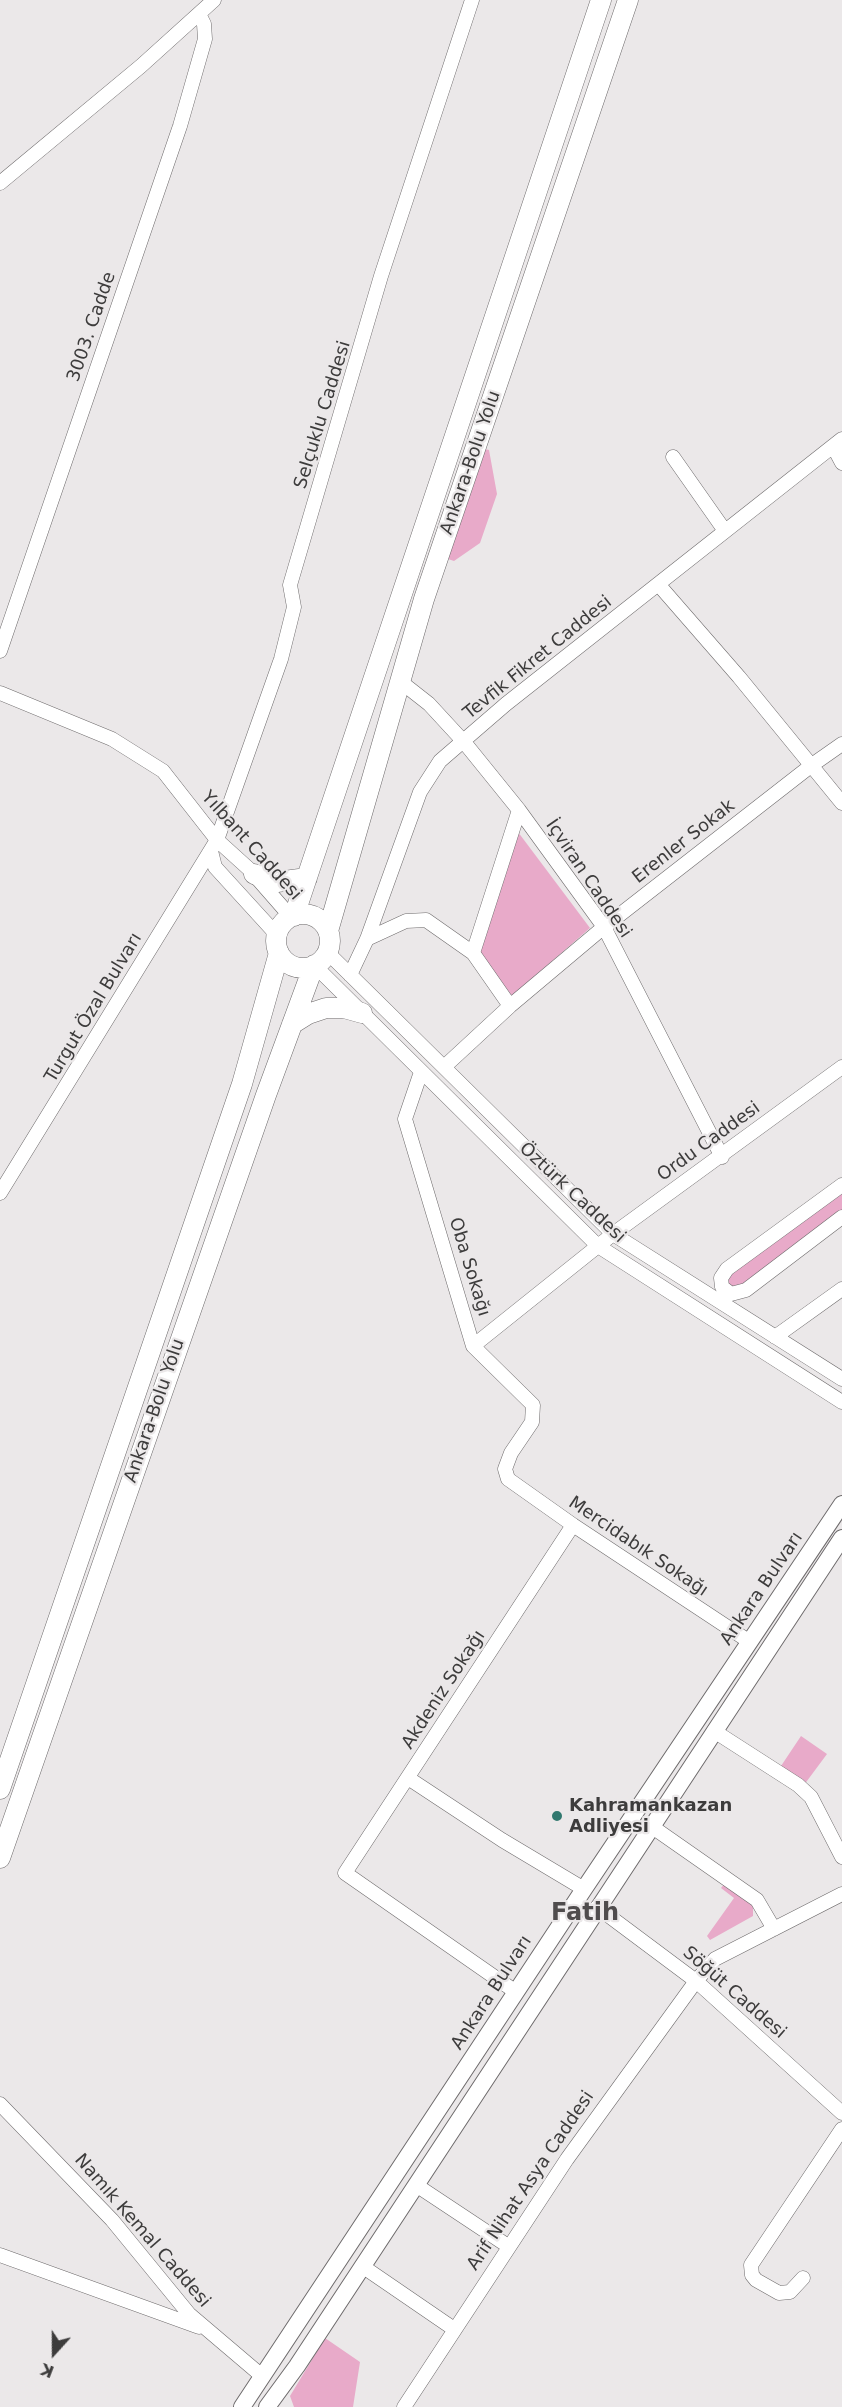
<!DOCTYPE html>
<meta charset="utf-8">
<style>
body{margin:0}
#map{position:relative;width:842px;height:2407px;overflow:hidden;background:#ebe8e9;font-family:"DejaVu Sans",sans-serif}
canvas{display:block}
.north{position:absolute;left:24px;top:2323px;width:60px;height:60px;-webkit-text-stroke:4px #ebe8e9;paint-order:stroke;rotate:201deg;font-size:16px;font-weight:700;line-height:24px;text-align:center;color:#3d3c3c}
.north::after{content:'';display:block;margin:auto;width:21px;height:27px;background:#3d3c3c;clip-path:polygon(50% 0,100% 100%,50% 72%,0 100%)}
</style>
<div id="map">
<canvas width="842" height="2407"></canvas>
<div class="north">K</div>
</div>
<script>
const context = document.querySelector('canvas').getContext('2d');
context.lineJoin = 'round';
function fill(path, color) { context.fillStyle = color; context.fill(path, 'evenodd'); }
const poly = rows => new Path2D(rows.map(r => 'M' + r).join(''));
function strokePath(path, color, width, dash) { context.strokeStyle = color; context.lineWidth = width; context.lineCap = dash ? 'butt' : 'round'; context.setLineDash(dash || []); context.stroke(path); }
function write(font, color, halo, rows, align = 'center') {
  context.font = font + ' "DejaVu Sans",sans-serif'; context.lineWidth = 4.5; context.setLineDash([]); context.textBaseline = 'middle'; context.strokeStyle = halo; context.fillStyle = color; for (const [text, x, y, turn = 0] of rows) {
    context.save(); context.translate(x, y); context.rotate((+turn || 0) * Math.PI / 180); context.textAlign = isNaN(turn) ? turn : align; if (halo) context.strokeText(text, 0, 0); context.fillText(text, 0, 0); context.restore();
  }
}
fill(poly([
 [485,449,489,450,497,494,480,543,454,561,448,559],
 [518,832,590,928,512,996,480,954,479,946],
 [842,1188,842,1213,739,1291,729,1288,726,1277],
 [801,1736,827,1754,804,1785,779,1769],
 [725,1883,753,1902,753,1916,710,1940,707,1936,734,1898,721,1888],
 [325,2338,360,2362,353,2407,294,2407,290,2396]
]), '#e8aac9');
const minor = poly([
 [0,183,141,66,214,0],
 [833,446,842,463],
 [673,457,725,531],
 [658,584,739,677,842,803],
 [0,651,180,126,205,39,204,24,199,14],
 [401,682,429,704,464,742,519,810,604,927,722,1157],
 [0,693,112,739,163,771,217,840,249,869,291,917],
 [211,851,215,867,277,935],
 [367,939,406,921,426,920,473,953,510,1006],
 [327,952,613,1234,842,1379],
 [473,953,519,810],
 [314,965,598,1246,842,1402],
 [350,975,367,939,420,792,440,761,506,704,842,439],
 [444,1067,510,1006,604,927,812,765,842,744],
 [421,1072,405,1119,473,1346,533,1405,532,1422,511,1453,505,1469,508,1479,573,1525,750,1642],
 [842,1185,727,1269,721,1278,722,1287,731,1294,746,1290,842,1217],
 [0,1193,217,840,281,659,294,607,290,585,381,276,472,0],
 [775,1337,842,1289],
 [473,1346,613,1234,842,1067],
 [714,1731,798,1785,811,1797,842,1857],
 [408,1778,502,1840,584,1889],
 [651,1826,757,1900,774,1929],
 [597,1907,696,1981,842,2113],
 [516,1992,345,1873,573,1525],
 [0,2104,112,2220,189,2314,262,2376],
 [416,2185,508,2246],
 [0,2255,199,2327],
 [362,2266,454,2329],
 [803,2278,790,2292,779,2293,756,2280,752,2275,751,2265,842,2129],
 [404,2407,567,2159,696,1981,715,1959,842,1894]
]);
const major = poly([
 [242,2407,584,1889,842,1504],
 [267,2407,297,2366,842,1538]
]);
const highway = poly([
 [254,874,277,882,307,878],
 '276 941a27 27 0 1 1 54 0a27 27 0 1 1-54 0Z',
 [294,916,601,0],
 [328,931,424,599,628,0],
 [292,1024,308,1014,326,1008,344,1008,362,1013],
 [0,1789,242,1084,279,953],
 [0,1858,266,1095,314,965]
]);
strokePath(minor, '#6e6b6c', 15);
strokePath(major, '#6e6b6c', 18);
strokePath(highway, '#6e6b6c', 21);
strokePath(minor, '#fff', 14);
strokePath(major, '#fff', 16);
strokePath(highway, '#fff', 20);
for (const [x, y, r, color] of [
 [557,1816,6,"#31786f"]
]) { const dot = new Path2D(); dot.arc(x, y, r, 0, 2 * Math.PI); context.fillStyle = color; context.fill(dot); strokePath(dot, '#ebe8e9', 2); }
write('18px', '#3d3c3c', '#ebe8e9', [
 ["3003. Cadde",92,327,-71],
 ["Selçuklu Caddesi",323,415,-73],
 ["Ankara-Bolu Yolu",471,463,-71],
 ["Tevfik Fikret Caddesi",538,658,-39],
 ["Erenler Sokak",684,842,-38],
 ["Yılbant Caddesi",251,846,48],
 ["İçviran Caddesi",588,879,56],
 ["Turgut Özal Bulvarı",94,1008,-59],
 ["Ordu Caddesi",709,1142,-36],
 ["Öztürk Caddesi",572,1193,43],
 ["Oba Sokağı",469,1267,73],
 ["Ankara-Bolu Yolu",155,1411,-71],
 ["Mercidabık Sokağı",638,1547,34],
 ["Ankara Bulvarı",762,1589,-56],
 ["Akdeniz Sokağı",444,1690,-57],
 ["Ankara Bulvarı",492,1993,-57],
 ["Söğüt Caddesi",734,1993,41],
 ["Arif Nihat Asya Caddesi",531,2181,-56],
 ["Namık Kemal Caddesi",142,2231,49]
]);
write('bold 18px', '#3d3c3c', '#ebe8e9', [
 ["Kahramankazan",569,1806],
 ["Adliyesi",569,1827]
], 'left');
write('bold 24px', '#4f4c4d', '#ebe8e9', [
 ["Fatih",585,1914]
]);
</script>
